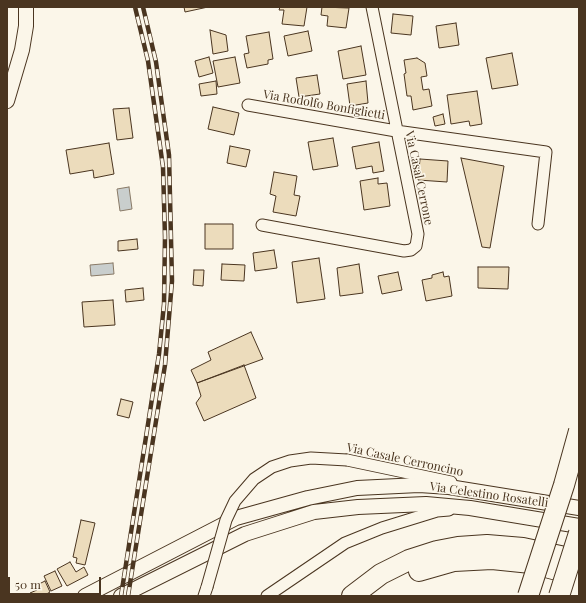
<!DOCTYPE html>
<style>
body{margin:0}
#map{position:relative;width:586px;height:603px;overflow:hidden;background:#fbf6e9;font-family:"Playfair Display",serif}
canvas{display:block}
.frame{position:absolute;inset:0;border:8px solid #4a3520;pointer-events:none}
.scale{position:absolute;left:8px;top:577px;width:93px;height:18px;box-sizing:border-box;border:2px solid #4a3520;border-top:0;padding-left:5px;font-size:12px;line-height:14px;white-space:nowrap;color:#4a3520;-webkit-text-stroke:3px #fbf6e9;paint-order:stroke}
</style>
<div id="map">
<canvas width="586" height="603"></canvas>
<div class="frame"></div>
<div class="scale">50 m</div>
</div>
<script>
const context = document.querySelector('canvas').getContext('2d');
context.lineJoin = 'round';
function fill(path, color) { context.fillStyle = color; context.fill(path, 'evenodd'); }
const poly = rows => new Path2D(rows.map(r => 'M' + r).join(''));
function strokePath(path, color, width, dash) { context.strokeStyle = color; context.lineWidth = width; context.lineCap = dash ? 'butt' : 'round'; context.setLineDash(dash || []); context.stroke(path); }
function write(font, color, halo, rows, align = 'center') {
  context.font = font + ' "Playfair Display",serif'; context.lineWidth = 3; context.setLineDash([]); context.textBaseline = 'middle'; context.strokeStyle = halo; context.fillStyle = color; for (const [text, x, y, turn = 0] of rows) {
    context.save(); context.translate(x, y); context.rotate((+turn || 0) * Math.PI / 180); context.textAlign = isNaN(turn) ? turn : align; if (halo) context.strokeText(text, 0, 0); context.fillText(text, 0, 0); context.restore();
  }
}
const water = poly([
 [129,187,132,209,120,211,117,189,129,187],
 [113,263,114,274,91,276,90,265,113,263]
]);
fill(water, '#c9cecd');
strokePath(water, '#887966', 1);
const building = poly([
 [184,7,208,7,185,12,184,7],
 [280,7,307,7,304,26,282,24,284,10,279,10,280,7],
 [322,7,349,8,346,28,327,26,328,16,321,15,322,7],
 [393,14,413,16,411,35,391,33,393,14],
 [456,23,459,45,439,48,436,26,456,23],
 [210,30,226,35,228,51,213,54,210,30],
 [308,31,312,51,288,56,284,36,308,31],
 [269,32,273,59,268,60,268,64,247,68,244,54,249,53,246,36,269,32],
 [361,46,366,75,343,79,338,51,361,46],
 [512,53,518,85,492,89,486,58,512,53],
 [209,57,213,73,199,77,195,61,209,57],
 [235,57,240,83,218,87,213,61,235,57],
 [417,58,425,63,427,76,421,77,423,90,429,89,432,106,413,110,411,96,407,96,404,74,406,73,404,60,417,58],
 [317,75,320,94,299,97,296,78,317,75],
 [216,81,217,94,201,96,199,84,216,81],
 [366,81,368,103,350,106,347,84,366,81],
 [477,91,482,124,470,126,469,121,451,124,447,95,477,91],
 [213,107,239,113,234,135,208,129,213,107],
 [129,108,133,138,117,140,113,109,129,108],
 [443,114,445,124,435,126,433,117,443,114],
 [333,138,338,166,313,170,308,142,333,138],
 [379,142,384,171,373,173,372,166,356,169,352,147,379,142],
 [109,143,114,174,94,178,93,170,70,174,66,150,109,143],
 [230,146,250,150,246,167,227,163,230,146],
 [461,158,504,166,490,248,482,247,461,158],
 [420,159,448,161,447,182,418,180,420,159],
 [274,172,297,176,294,195,300,196,296,216,273,212,276,196,270,194,274,172],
 [378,178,378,184,387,183,390,206,364,210,360,181,378,178],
 [205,224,233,224,233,249,205,249,205,224],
 [137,239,138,249,118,251,118,241,137,239],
 [274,250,277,268,255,271,253,253,274,250],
 [319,258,325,299,297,303,292,262,319,258],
 [222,264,245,265,244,281,221,280,222,264],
 [359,264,363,293,340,296,337,268,359,264],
 [478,267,509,267,508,289,478,288,478,267],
 [194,270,204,270,203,286,193,285,194,270],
 [398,272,402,290,382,294,378,276,398,272],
 [443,272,444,277,449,276,452,296,426,301,422,280,432,278,432,275,443,272],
 [143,288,144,300,126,302,125,290,143,288],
 [113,300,115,325,84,327,82,302,113,300],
 [251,332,263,359,197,383,191,370,211,360,208,352,251,332],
 [244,365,256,398,204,421,196,403,201,396,197,383,244,365],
 [121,399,133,402,129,418,117,415,121,399],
 [81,520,95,523,85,565,76,563,77,558,73,557,81,520],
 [70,562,76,572,84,567,88,575,67,586,57,569,70,562],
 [55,571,62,586,51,591,44,576,55,571],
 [45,581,50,592,43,596,31,596,30,593,37,590,35,586,45,581]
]);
fill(building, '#ecdcbc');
strokePath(building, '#4a3520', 1);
const minor = poly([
 [248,105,396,131,546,152,538,224],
 [262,225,404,251,411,250,416,246,418,234,372,7],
 [347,460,451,482],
 [204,596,207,587],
 [267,596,345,543,382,528,437,511,449,510]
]);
const tertiary = poly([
 [7,101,22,50,26,26,26,7],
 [85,596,236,518,308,498,357,488,419,485,449,487,579,508],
 [121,596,245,534,314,512,358,507,426,504,470,508,579,526]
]);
const motorway = poly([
 [419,571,454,561,492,559,531,563,579,576],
 [352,596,381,574,409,560,437,551,458,547,487,545,523,548,579,560],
 [574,596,579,582]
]);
strokePath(minor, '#4a3520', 13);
strokePath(tertiary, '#4a3520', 16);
strokePath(motorway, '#4a3520', 22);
strokePath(minor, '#fbf6e9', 11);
strokePath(tertiary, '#fbf6e9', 14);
strokePath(motorway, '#fbf6e9', 20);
const rail = poly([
 [121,596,159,354,164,304,165,237,163,167,148,61,135,7],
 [128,596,165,365,172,281,169,155,156,62,143,7]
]);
strokePath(rail, '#4a3520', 4.5);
strokePath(rail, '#fbf6e9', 3, [9]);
const minorBridge = poly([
 [207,587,226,520,235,501,254,479,272,467,290,461,311,458,347,460]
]);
const motorwayBridge = poly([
 [528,596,564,485,579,431],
 [559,596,579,533]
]);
strokePath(minorBridge, '#4a3520', 13, []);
strokePath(motorwayBridge, '#4a3520', 22, []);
strokePath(minorBridge, '#fbf6e9', 11);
strokePath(motorwayBridge, '#fbf6e9', 20);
write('12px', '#4a3520', '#fbf6e9', [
 ["Via Rodolfo Bonfiglietti",324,105,10],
 ["Via Casal Cerrone",419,178,78],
 ["Via Casale Cerroncino",405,460,12],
 ["Via Celestino Rosatelli",489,495,8]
]);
</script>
